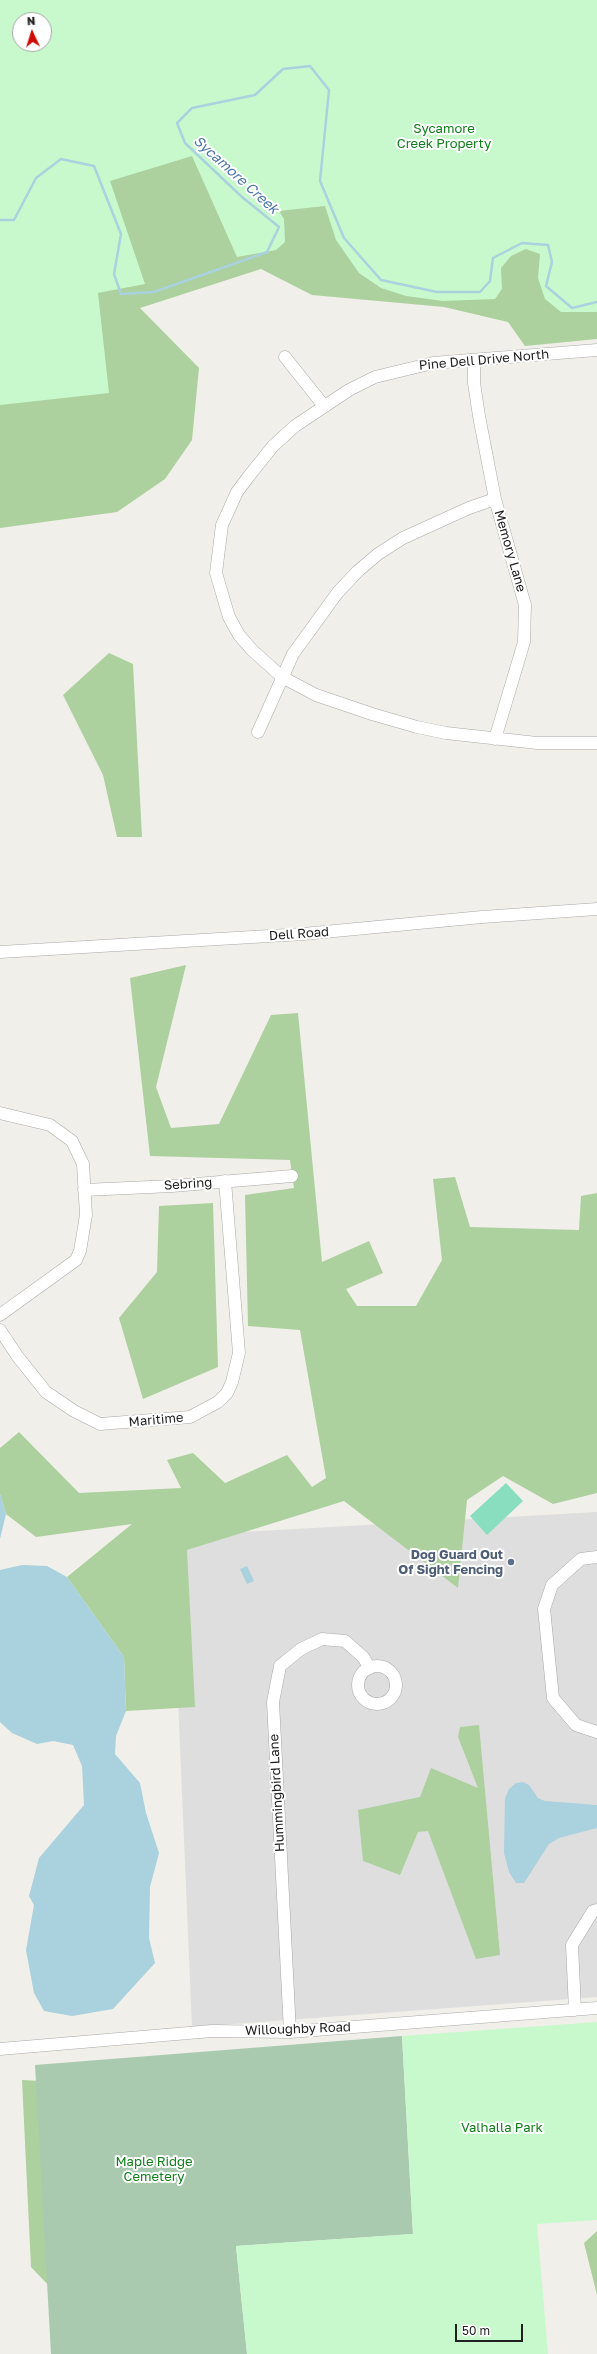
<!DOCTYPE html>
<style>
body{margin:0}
#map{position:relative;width:597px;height:2354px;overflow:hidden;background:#f1efe9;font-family:"Golos Text",sans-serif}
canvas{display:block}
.north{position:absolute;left:12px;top:12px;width:40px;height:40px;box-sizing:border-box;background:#fff;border:1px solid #a6a6a6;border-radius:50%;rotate:356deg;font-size:11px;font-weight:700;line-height:16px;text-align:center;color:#212121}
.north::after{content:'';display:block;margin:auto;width:14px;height:18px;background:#ce0a05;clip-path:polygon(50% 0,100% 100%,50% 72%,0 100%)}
.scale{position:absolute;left:455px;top:2324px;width:68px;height:18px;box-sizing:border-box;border:2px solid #212121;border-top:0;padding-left:5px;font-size:12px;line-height:14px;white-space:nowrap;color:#212121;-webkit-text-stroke:3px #fff;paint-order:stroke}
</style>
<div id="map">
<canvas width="597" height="2354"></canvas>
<div class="north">N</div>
<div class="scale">50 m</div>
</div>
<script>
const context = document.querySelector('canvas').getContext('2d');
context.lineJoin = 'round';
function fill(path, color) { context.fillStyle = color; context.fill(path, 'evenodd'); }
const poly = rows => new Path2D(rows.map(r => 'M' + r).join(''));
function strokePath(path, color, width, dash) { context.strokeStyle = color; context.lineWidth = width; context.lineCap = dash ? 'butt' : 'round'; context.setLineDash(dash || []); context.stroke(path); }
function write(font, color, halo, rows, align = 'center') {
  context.font = font + ' "Golos Text",sans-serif'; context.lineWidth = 4; context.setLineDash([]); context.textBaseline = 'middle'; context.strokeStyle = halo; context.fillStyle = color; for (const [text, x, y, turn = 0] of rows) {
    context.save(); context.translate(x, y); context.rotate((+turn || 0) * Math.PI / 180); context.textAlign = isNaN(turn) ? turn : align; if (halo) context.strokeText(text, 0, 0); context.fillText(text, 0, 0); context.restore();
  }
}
fill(poly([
 [597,1512,597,1997,192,2027,171,1536]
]), '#dfdede');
fill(poly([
 [0,0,597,50,597,339,525,346,508,322,444,307,312,295,261,269,140,308,199,368,192,440,165,479,117,512,0,528],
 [20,20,44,20,44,44,20,44],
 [109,653,133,664,142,837,117,837,103,775,63,695],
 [186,965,156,1087,171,1128,219,1124,271,1015,298,1013,322,1262,369,1241,383,1273,346,1289,357,1306,416,1306,442,1260,433,1179,455,1177,470,1227,579,1230,581,1196,597,1193,597,1493,553,1504,503,1476,467,1500,458,1588,344,1501,187,1550,195,1707,126,1711,124,1657,67,1577,132,1524,36,1537,6,1514,0,1494,0,1448,19,1432,79,1493,181,1488,167,1460,193,1453,225,1483,287,1455,312,1487,326,1478,300,1330,248,1326,245,1195,294,1188,290,1160,150,1156,130,978],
 [213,1203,218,1367,143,1399,119,1318,157,1272,159,1206],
 [479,1725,500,1955,476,1959,428,1831,418,1832,400,1875,363,1861,358,1810,420,1797,431,1768,478,1788,458,1737,460,1727],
 [22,2080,58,2082,54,2291,31,2267],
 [597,2231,597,2295,584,2243]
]), '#acd09e');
fill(poly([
 [402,2036,413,2234,236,2246,247,2354,51,2354,35,2065]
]), '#aacab0');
fill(poly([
 [0,0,597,0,597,312,561,312,545,299,538,278,540,254,526,249,511,256,501,268,502,289,495,299,443,301,406,296,381,288,359,273,336,240,325,206,279,211,284,219,285,242,276,250,237,257,192,156,110,181,145,284,98,293,109,393,0,405],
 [20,20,44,20,44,44,20,44],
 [597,2022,597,2220,537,2224,548,2354,247,2354,236,2246,413,2234,402,2036]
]), '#c8f9cd');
fill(poly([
 [506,1483,523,1501,487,1535,470,1516]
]), '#89debf');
fill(poly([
 [0,1494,6,1514,0,1539],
 [22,1565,47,1566,67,1577,124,1657,126,1711,116,1736,115,1754,140,1783,146,1813,159,1853,150,1887,149,1938,155,1963,113,2009,72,2016,44,2011,34,1993,26,1950,34,1905,29,1896,39,1858,84,1805,82,1766,73,1745,53,1741,37,1744,12,1733,0,1722,0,1570],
 [247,1566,254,1581,247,1584,240,1569],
 [523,1782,529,1785,538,1798,545,1801,597,1805,597,1828,559,1838,549,1844,524,1883,516,1883,509,1872,504,1853,505,1798,509,1789,516,1783]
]), '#aad1de');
strokePath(poly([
 [0,220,14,220,36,178,61,159,94,166,121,234,114,274,121,294,154,292,267,252,279,227,242,197,185,143,177,123,192,108,255,95,283,69,310,66,329,90,320,181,344,238,381,280,437,292,480,292,490,281,493,258,522,243,548,245,552,262,546,286,572,308,597,302]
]), '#aad1de', 2.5);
const minor = poly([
 [597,350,433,363,375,377,349,390,295,426,273,446,249,476,237,492,222,525,216,573,229,617,239,635,252,650,282,677,316,695,372,714,417,727,446,733,537,743,597,743],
 [285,357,324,406],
 [474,360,474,383,479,416,495,499,525,605,524,642,495,739],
 [258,732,293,654,338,592,358,571,378,554,403,538,469,508,495,499],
 [0,952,303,934,482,917,597,909],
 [0,1113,50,1125,72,1141,83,1164,86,1215,80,1251,76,1260,0,1315],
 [84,1190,172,1186,292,1176],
 [0,1330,18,1357,46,1392,74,1411,100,1424,190,1417,218,1402,227,1393,232,1382,239,1353,225,1181],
 [597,1557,581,1559,552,1585,544,1609,553,1698,576,1725,597,1732],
 '358 1685a19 19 0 1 1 38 0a19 19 0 1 1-38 0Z',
 [575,2010,572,1945,593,1911,597,1910],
 [290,2032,273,1702,280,1666,301,1649,322,1639,345,1641,363,1657,370,1668],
 [0,2049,212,2031,290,2032,597,2008]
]);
strokePath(minor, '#a8a8a8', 13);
strokePath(minor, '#fff', 12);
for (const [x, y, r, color] of [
 [511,1562,4,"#5c6f8a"]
]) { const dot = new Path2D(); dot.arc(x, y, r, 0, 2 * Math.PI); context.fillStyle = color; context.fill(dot); strokePath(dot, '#fff', 1.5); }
write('13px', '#0f801b', '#fff', [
 ["Sycamore",444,129],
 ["Creek Property",444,144],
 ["Valhalla Park",502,2128],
 ["Maple Ridge",154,2162],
 ["Cemetery",154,2177]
]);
write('13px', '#212121', '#fff', [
 ["Pine Dell Drive North",484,360,-5],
 ["Memory Lane",510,551,74],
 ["Dell Road",299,934,-4],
 ["Sebring",188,1184,-4],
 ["Maritime",156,1420,-5],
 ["Hummingbird Lane",277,1793,-93],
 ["Willoughby Road",298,2029,-2]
]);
write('bold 13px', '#4e5e75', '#fff', [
 ["Dog Guard Out",503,1555],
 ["Of Sight Fencing",503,1570]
], 'right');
write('italic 14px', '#4c78a8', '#fff', [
 ["Sycamore Creek",236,175,42]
]);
</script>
